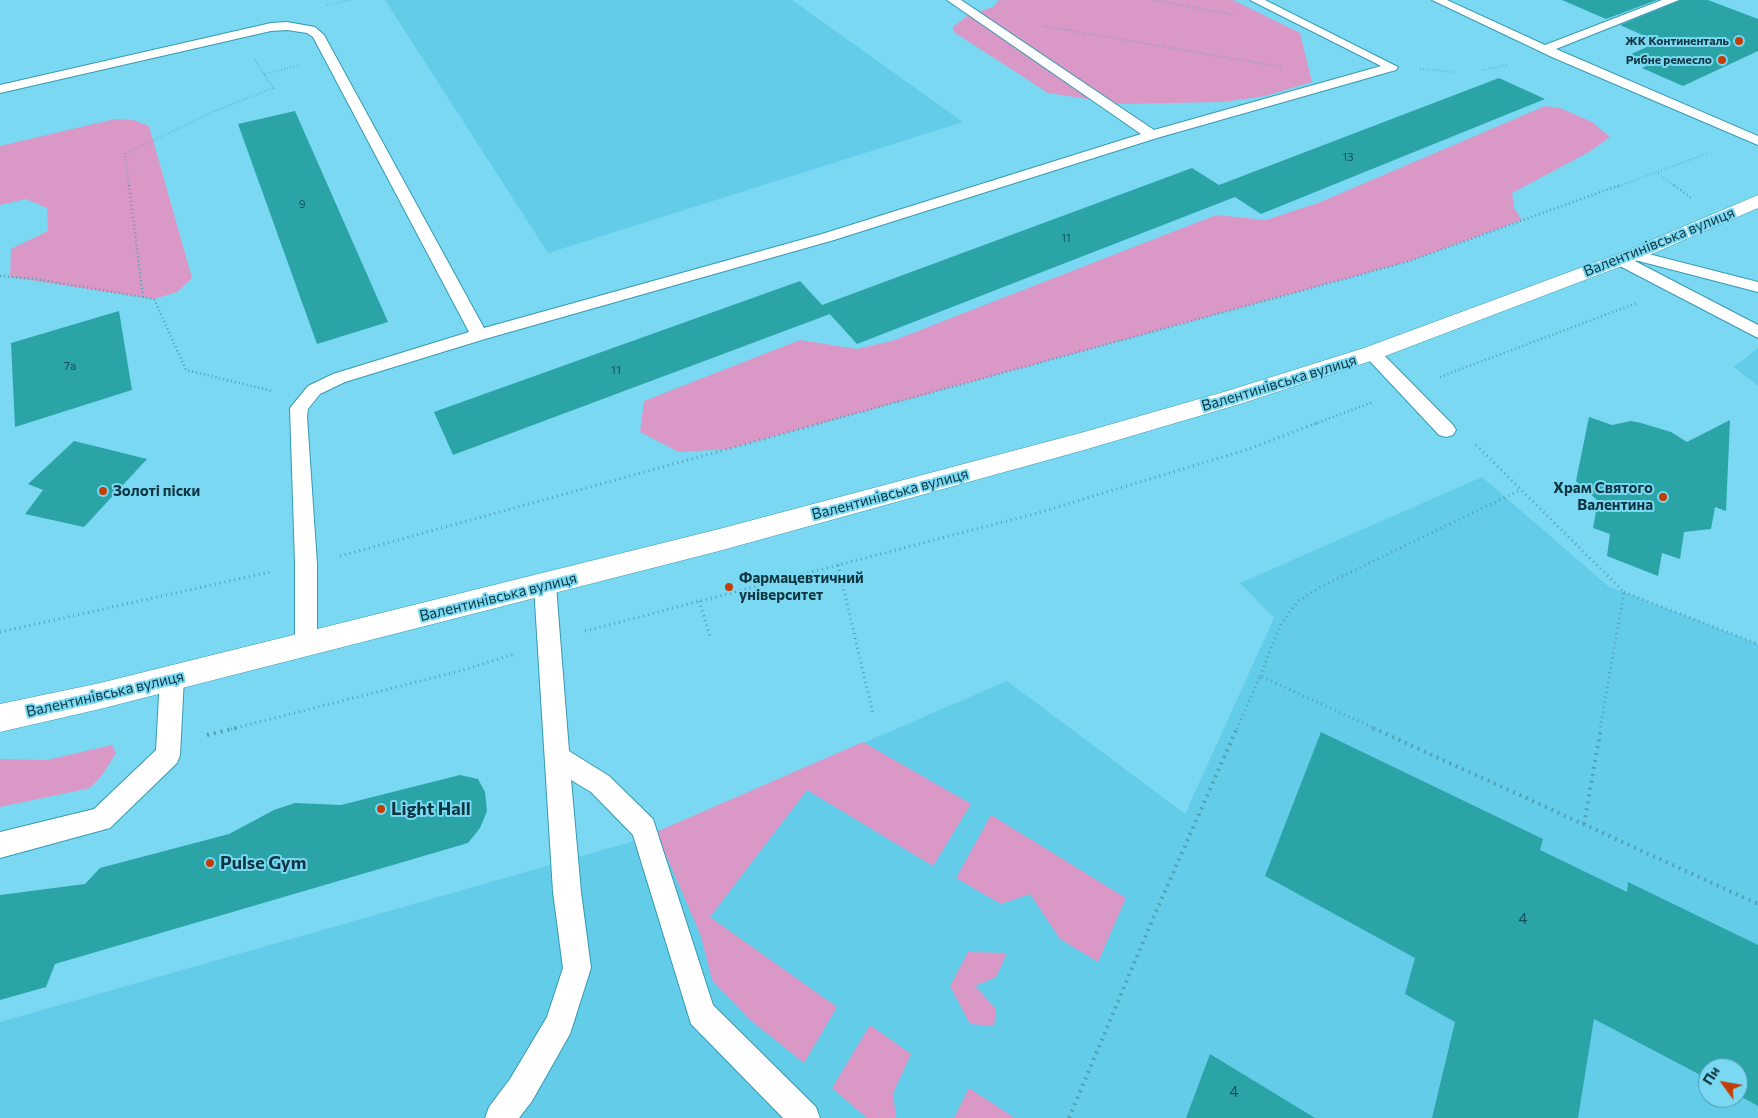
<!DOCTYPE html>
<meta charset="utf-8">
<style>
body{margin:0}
#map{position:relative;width:1758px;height:1118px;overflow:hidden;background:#7ad8f2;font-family:Commissioner,sans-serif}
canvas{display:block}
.north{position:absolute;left:1698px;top:1058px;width:50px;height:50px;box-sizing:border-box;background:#7ad8f2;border:1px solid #4f98ac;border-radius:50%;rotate:302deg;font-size:14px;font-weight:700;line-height:20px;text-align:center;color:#0e3742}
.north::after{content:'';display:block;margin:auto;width:18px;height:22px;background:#c43d02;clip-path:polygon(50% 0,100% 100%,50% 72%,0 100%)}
</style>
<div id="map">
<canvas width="1758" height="1118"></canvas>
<div class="north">Пн</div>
</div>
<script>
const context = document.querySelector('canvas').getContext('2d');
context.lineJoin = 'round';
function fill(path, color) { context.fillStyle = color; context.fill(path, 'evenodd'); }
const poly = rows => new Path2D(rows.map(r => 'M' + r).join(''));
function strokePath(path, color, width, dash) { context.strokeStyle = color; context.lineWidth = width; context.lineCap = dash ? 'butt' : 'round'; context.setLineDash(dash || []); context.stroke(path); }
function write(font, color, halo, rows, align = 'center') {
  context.font = font + ' Commissioner,sans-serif'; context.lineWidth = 4; context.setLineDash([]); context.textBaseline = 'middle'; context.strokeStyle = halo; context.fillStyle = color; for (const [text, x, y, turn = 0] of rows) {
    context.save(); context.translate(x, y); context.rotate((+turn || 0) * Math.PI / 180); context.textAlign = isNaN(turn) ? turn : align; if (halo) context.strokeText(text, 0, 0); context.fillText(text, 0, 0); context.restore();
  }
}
fill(poly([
 [385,0,792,0,963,122,548,253],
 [1758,348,1758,386,1734,367],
 [1482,477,1608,586,1758,644,1758,1118,0,1118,0,1022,641,839,1007,681,1185,814,1274,618,1240,583],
 [1708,1068,1738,1068,1738,1098,1708,1098]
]), '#63cce8');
fill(poly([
 [999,0,1233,0,1300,33,1312,82,1265,96,1223,102,1120,104,1048,93,954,32,953,27,967,16,993,7],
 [1545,106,1560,108,1592,122,1610,137,1589,152,1512,193,1514,208,1522,220,1410,261,728,449,679,452,640,432,644,401,800,340,857,349,892,341,1216,215,1266,220,1318,203],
 [115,119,133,120,149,126,192,278,177,292,154,299,10,277,11,249,48,231,47,208,26,199,0,205,0,146],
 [863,742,971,804,933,866,807,790,710,917,837,1007,804,1063,749,1019,712,980,701,936,656,832],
 [112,745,116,753,103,774,90,788,0,807,0,759,47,760],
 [991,815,1126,898,1098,962,1060,939,1030,894,1001,904,956,878],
 [968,952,1007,953,996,977,975,986,996,1009,994,1026,970,1024,950,986],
 [870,1025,911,1054,893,1093,896,1118,867,1118,832,1088],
 [969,1088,1015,1118,954,1118]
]), '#da98c7');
fill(poly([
 [1562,0,1657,0,1606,19],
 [1681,0,1708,0,1758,19,1758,51,1683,86,1642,68,1650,64,1629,55,1658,42,1620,25],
 [1499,78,1545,99,1261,214,1235,197,857,344,827,311,830,314,453,455,434,412,800,281,822,305,1192,168,1219,185],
 [295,111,388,322,317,344,238,124],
 [119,311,132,390,15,427,11,343],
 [1589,417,1612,425,1631,421,1641,423,1671,432,1687,442,1730,420,1726,511,1715,507,1711,529,1684,532,1680,559,1662,553,1658,576,1607,556,1610,534,1593,528,1598,501,1576,481],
 [74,441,147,459,84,527,25,514,43,490,28,484],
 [1321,732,1543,839,1540,850,1627,892,1628,882,1758,945,1758,1106,1738,1095,1738,1068,1708,1068,1708,1079,1594,1019,1578,1118,1432,1118,1455,1022,1405,994,1415,958,1265,876],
 [460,775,478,779,485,792,487,811,480,828,468,843,55,964,46,987,0,1000,0,895,85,884,100,868,229,834,274,810,295,803,341,805],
 [1210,1054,1315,1118,1186,1118]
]), '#2ba4a8');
const lane = poly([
 [947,0,961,0,1154,130,1381,66,1250,0,1265,0,1398,67,1396,70,1157,138,834,240,485,339,345,382,320,394,308,409,307,417,317,564,317,645,314,652,306,655,298,652,295,645,295,564,290,408,308,386,333,374,469,332,313,37,307,33,287,30,271,31,0,93,0,85,271,23,287,22,315,27,324,35,484,328,822,234,1141,134,947,0],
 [1432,0,1447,0,1545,45,1662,0,1679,0,1556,49,1758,136,1758,145,1554,58,1432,0],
 [1633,250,1758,282,1758,292,1631,259,1758,325,1758,338,1614,263,1612,260,1620,255,1626,257,1627,252,1633,250],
 [1372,347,1378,349,1453,425,1456,430,1453,435,1446,437,1439,435,1366,357,1363,353,1366,349,1372,347],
 [545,577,553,580,556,586,569,751,609,776,653,819,713,1005,816,1107,820,1118,783,1118,691,1024,633,835,591,792,571,780,581,892,591,968,570,1034,532,1101,519,1118,485,1118,489,1107,510,1079,547,1017,563,968,553,892,534,586,537,580,545,577],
 [172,668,180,671,184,678,180,755,177,763,110,828,0,858,0,832,94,809,156,750,160,678,164,671,172,668]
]);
const secondary = poly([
 [1758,195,1758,208,1640,259,1380,358,1243,403,1084,450,719,551,100,709,0,732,0,704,100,683,719,529,1084,432,1227,391,1364,348,1626,251,1758,195]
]);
strokePath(lane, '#3799b2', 2);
strokePath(secondary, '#3799b2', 1);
strokePath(poly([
 [1154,0,1234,15],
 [327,5,351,0],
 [1044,26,1281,67],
 [1420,69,1454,72],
 [1483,70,1508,65],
 [264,74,300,65],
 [1656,172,1676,187],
 [129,187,125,154,215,111,273,88,255,60],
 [1616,187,1709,153]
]), '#54a0b5', 2, [0.5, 2.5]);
strokePath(poly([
 [129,185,143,297],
 [1674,185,1691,198],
 [0,276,35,279,154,299,186,370,272,391],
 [1440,377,1637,303],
 [817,424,1410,261,1620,185],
 [1314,424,1373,402]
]), '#54a0b5', 2.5, [1, 3]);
strokePath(poly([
 [1476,445,1624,592,1600,729],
 [340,556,822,423],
 [838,565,873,714],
 [1624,592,1758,644],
 [699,601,711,639],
 [585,631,1034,514,1249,449,1317,423],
 [0,632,270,572],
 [1260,676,1281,624,1298,601,1322,586,1520,490],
 [231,729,456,672,515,654],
 [1237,729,1260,676,1376,729]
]), '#54a0b5', 3, [1, 4]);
strokePath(poly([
 [1373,728,1758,904],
 [207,735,236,728],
 [1584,824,1601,728],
 [1069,1118,1154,916,1237,728]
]), '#54a0b5', 4, [2, 5]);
fill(lane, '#fff');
fill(secondary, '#fff');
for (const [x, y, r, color] of [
 [1739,41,5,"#c43d02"],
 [1722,60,5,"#c43d02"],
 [103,491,5,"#c43d02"],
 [1663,497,5,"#c43d02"],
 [729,587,5,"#c43d02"],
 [381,809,5,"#c43d02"],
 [210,863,5,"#c43d02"]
]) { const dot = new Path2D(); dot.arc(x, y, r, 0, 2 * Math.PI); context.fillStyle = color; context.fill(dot); strokePath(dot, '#7ad8f2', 2); }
write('11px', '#15525c', null, [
 ["13",1348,157],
 ["9",302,204],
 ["11",1066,238]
]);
write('bold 12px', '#0e3742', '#7ad8f2', [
 ["ЖК Континенталь",1729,41],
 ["Рибне ремесло",1712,60]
], 'right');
write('12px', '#15525c', null, [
 ["7а",70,366],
 ["11",616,370]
]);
write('15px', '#0e3742', '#7ad8f2', [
 ["Валентинівська вулиця",1659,242,-22],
 ["Валентинівська вулиця",1279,383,-17],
 ["Валентинівська вулиця",890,494,-15],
 ["Валентинівська вулиця",498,597,-14],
 ["Валентинівська вулиця",105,694,-13]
]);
write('bold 15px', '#0e3742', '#7ad8f2', [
 ["Храм Святого",1653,488,"right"],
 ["Валентина",1653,505,"right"],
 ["Золоті піски",113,491],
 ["Фармацевтичний",739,578],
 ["університет",739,595]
], 'left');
write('15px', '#15525c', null, [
 ["4",1523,919],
 ["4",1234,1092]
]);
write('bold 18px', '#0e3742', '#7ad8f2', [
 ["Light Hall",391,809],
 ["Pulse Gym",220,863]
], 'left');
</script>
